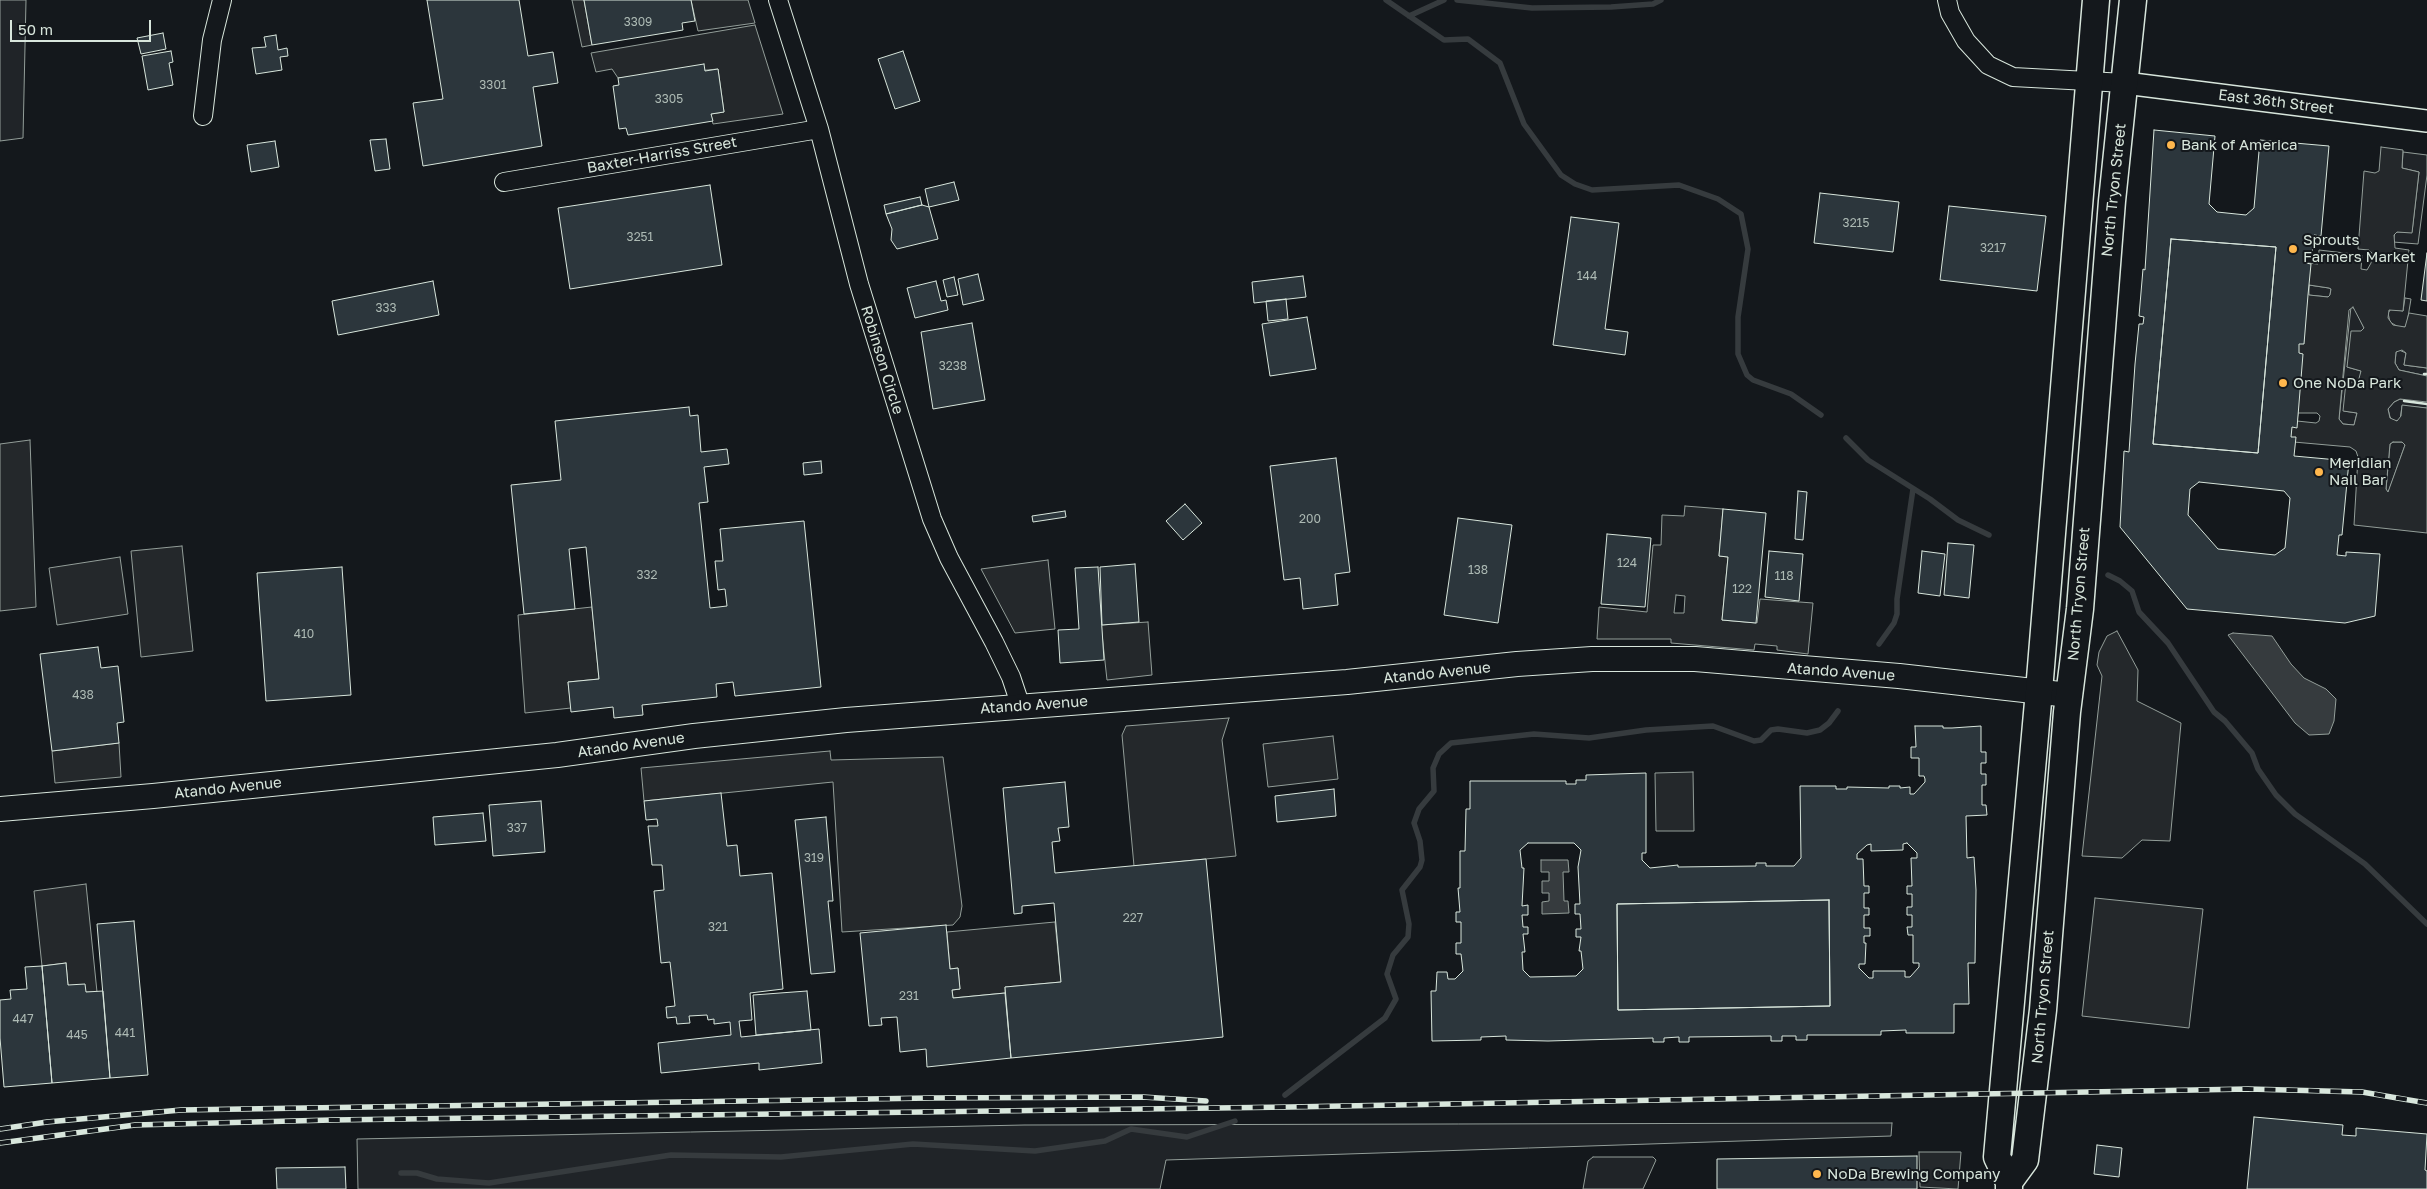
<!DOCTYPE html>
<style>
body{margin:0}
#map{position:relative;width:2427px;height:1189px;overflow:hidden;background:#14181c;font-family:"Golos Text",sans-serif}
canvas{display:block}
.scale{position:absolute;left:10px;top:20px;width:141px;height:22px;box-sizing:border-box;border:2px solid #d8e6dc;border-top:0;padding-left:6px;font-size:15px;line-height:18px;white-space:nowrap;color:#d8e6dc;-webkit-text-stroke:4px #14181c;paint-order:stroke}
</style>
<div id="map">
<canvas width="2427" height="1189"></canvas>
<div class="scale">50 m</div>
</div>
<script>
const context = document.querySelector('canvas').getContext('2d');
context.lineJoin = 'round';
function fill(path, color) { context.fillStyle = color; context.fill(path, 'evenodd'); }
const poly = rows => new Path2D(rows.map(r => 'M' + r).join(''));
function strokePath(path, color, width, dash) { context.strokeStyle = color; context.lineWidth = width; context.lineCap = dash ? 'butt' : 'round'; context.setLineDash(dash || []); context.stroke(path); }
function write(font, color, halo, rows, align = 'center') {
  context.font = font + ' "Golos Text",sans-serif'; context.lineWidth = 4; context.setLineDash([]); context.textBaseline = 'middle'; context.strokeStyle = halo; context.fillStyle = color; for (const [text, x, y, turn = 0] of rows) {
    context.save(); context.translate(x, y); context.rotate((+turn || 0) * Math.PI / 180); context.textAlign = isNaN(turn) ? turn : align; if (halo) context.strokeText(text, 0, 0); context.fillText(text, 0, 0); context.restore();
  }
}
const green = poly([
 [0,0,26,0,23,138,0,141,0,0],
 [2403,152,2427,155,2427,175,2418,244,2393,242,2395,232,2412,232,2419,172,2402,168,2403,152],
 [2309,285,2329,288,2331,289,2330,295,2328,297,2308,295,2309,285],
 [2405,298,2411,299,2407,323,2405,327,2400,328,2390,322,2388,313,2391,309,2403,311,2405,298],
 [2351,307,2355,309,2364,328,2347,367,2361,371,2360,379,2344,411,2357,413,2354,425,2343,424,2339,419,2351,307],
 [2399,350,2406,353,2404,365,2427,368,2427,376,2399,370,2395,363,2396,352,2399,350],
 [2400,399,2427,404,2427,408,2402,406,2400,420,2394,421,2390,417,2388,409,2394,402,2400,399],
 [2393,442,2402,442,2405,445,2388,493,2386,489,2390,444,2393,442],
 [1892,1123,1891,1136,1166,1160,1160,1189,358,1189,357,1139,1024,1125,1892,1123],
 [1593,1157,1653,1157,1656,1160,1643,1189,1583,1189,1588,1161,1593,1157]
]);
fill(green, '#202428');
strokePath(green, '#939e99', 1);
const parking = poly([
 [572,0,584,0,592,45,582,47,572,0],
 [691,0,748,0,755,23,698,31,691,0],
 [755,25,783,114,713,124,711,114,724,112,718,69,618,78,612,69,596,72,591,53,755,25],
 [2381,147,2403,150,2402,168,2419,172,2412,233,2397,232,2394,235,2395,248,2409,250,2403,311,2389,310,2388,318,2393,325,2405,327,2409,313,2427,316,2427,368,2404,365,2406,353,2402,350,2396,352,2395,363,2399,370,2427,376,2427,402,2400,399,2394,402,2388,409,2390,418,2397,421,2401,416,2402,405,2427,408,2427,533,2354,525,2358,457,2356,451,2350,447,2260,439,2275,260,2318,264,2319,250,2362,255,2361,269,2367,270,2371,263,2372,253,2369,250,2358,249,2364,171,2375,173,2379,171,2381,147],
 [2309,285,2329,288,2331,289,2330,295,2328,297,2309,295,2309,285],
 [2353,307,2364,328,2361,331,2351,331,2347,367,2361,371,2358,382,2346,382,2343,411,2357,413,2354,425,2343,424,2339,419,2349,310,2353,307],
 [2298,413,2317,413,2320,416,2319,421,2316,423,2297,421,2298,413],
 [2393,442,2402,442,2405,445,2388,492,2386,489,2390,444,2393,442],
 [30,440,36,607,0,611,0,444,30,440],
 [1685,506,1723,509,1719,556,1728,557,1722,620,1757,623,1760,599,1813,603,1808,654,1777,650,1777,646,1755,644,1754,650,1671,643,1671,639,1597,639,1599,607,1647,612,1653,545,1661,545,1662,515,1684,516,1685,506],
 [1676,595,1685,596,1684,613,1674,613,1676,595],
 [182,546,193,651,141,657,131,551,182,546],
 [120,557,128,614,57,625,49,568,120,557],
 [1048,560,1055,629,1015,633,981,569,1048,560],
 [592,607,599,679,568,682,571,708,525,713,518,615,592,607],
 [1148,622,1152,675,1107,680,1101,625,1148,622],
 [2117,631,2138,670,2137,701,2181,723,2170,841,2142,840,2122,858,2082,856,2102,676,2097,665,2099,652,2107,636,2117,631],
 [1229,718,1222,740,1236,856,1134,866,1122,735,1126,726,1229,718],
 [1333,736,1338,779,1268,787,1263,744,1333,736],
 [119,743,121,777,55,783,52,751,119,743],
 [830,751,831,760,943,757,962,906,960,917,953,925,842,932,833,782,644,801,641,768,830,751],
 [1693,772,1694,831,1656,831,1655,773,1693,772],
 [86,884,97,992,86,992,68,985,66,963,42,966,34,891,86,884],
 [2095,898,2203,909,2189,1028,2082,1016,2095,898],
 [1055,922,1061,982,1005,987,1005,993,953,998,952,990,960,989,958,968,950,969,947,932,1055,922],
 [1919,1152,1961,1152,1958,1189,1920,1187,1919,1152]
]);
fill(parking, '#24282b');
strokePath(parking, '#939e99', 1);
const water = poly([
 [2233,633,2272,636,2291,664,2304,678,2326,689,2336,699,2334,721,2329,734,2309,735,2295,723,2228,635,2233,633],
 [1541,860,1568,860,1569,872,1563,872,1564,901,1568,901,1569,913,1542,914,1542,902,1549,901,1549,893,1542,893,1542,881,1549,881,1549,872,1541,872,1541,860]
]);
fill(water, '#363b3e');
strokePath(water, '#939e99', 1);
strokePath(poly([
 [1386,0,1444,40,1468,39,1500,63,1524,124,1561,175,1575,184,1592,190,1679,185,1718,199,1741,214,1748,249,1738,317,1738,354,1747,375,1753,380,1791,394,1821,415],
 [1457,0,1532,8,1611,7,1653,4,1661,0],
 [1409,16,1444,0],
 [1846,438,1868,460,1930,499,1958,520,1989,535],
 [2108,575,2120,581,2132,591,2139,612,2168,643,2214,712,2225,721,2252,753,2258,769,2276,795,2295,814,2365,864,2427,924],
 [1879,644,1894,623,1897,614,1897,599,1913,489],
 [1285,1095,1385,1018,1396,999,1387,974,1393,955,1408,937,1409,924,1402,890,1420,867,1422,860,1420,841,1414,823,1419,809,1434,791,1433,768,1439,754,1451,743,1534,734,1589,738,1646,730,1713,726,1754,741,1761,740,1771,730,1778,729,1807,733,1820,730,1829,723,1838,711],
 [401,1173,417,1173,437,1179,489,1183,671,1155,781,1157,913,1144,1035,1151,1105,1141,1131,1129,1187,1137,1235,1121]
]), '#363b3e', 5.5);
const building = poly([
 [427,0,519,0,528,56,553,52,558,83,533,87,542,146,423,166,413,103,443,99,427,0],
 [584,0,691,0,695,21,682,23,683,30,592,45,584,0],
 [163,33,166,49,141,54,137,38,163,33],
 [276,35,278,50,287,48,288,56,280,57,282,70,256,74,252,48,266,47,264,37,276,35],
 [171,51,173,62,169,63,173,85,148,90,142,56,171,51],
 [903,51,920,101,895,109,878,59,903,51],
 [704,64,705,71,718,69,724,112,711,114,713,121,628,135,626,128,619,129,613,86,619,85,618,78,704,64],
 [2154,130,2215,136,2209,204,2217,212,2246,215,2254,208,2260,140,2329,146,2321,236,2314,235,2312,255,2307,254,2306,263,2311,264,2308,295,2304,344,2299,344,2299,353,2303,354,2297,428,2292,427,2291,437,2296,437,2294,456,2349,461,2342,535,2339,535,2337,555,2346,556,2346,552,2380,554,2375,616,2345,623,2187,609,2120,527,2124,451,2129,452,2135,364,2139,324,2143,324,2144,317,2139,316,2143,269,2145,270,2154,130],
 [2171,239,2276,247,2258,453,2153,444,2171,239],
 [2199,482,2284,491,2290,498,2285,548,2275,555,2218,549,2188,515,2190,489,2199,482],
 [386,139,390,169,375,171,370,140,386,139],
 [275,141,279,167,251,172,247,145,275,141],
 [954,182,959,200,929,207,925,189,954,182],
 [710,185,722,265,570,289,558,208,710,185],
 [1820,193,1899,202,1893,252,1814,243,1820,193],
 [920,197,922,205,886,214,884,205,920,197],
 [922,205,929,207,938,239,897,249,891,240,892,229,886,214,922,205],
 [1949,206,2046,216,2037,291,1940,280,1949,206],
 [1571,217,1619,223,1605,329,1628,332,1625,355,1553,345,1571,217],
 [2171,239,2276,247,2258,453,2153,444,2171,239],
 [2427,253,2427,301,2421,300,2427,253],
 [978,274,984,300,963,305,958,279,978,274],
 [1303,276,1306,297,1254,303,1252,282,1303,276],
 [954,277,958,295,947,297,943,280,954,277],
 [433,281,439,315,338,335,332,301,433,281],
 [936,281,941,301,946,300,948,310,915,318,907,288,936,281],
 [1286,299,1288,319,1268,321,1266,301,1286,299],
 [1307,317,1316,369,1270,376,1262,324,1307,317],
 [972,323,985,400,933,409,921,332,972,323],
 [689,407,690,416,698,415,701,452,727,449,729,464,704,467,708,502,699,503,710,608,727,606,725,589,718,590,715,561,723,561,720,529,804,521,821,687,735,696,733,682,716,684,717,697,642,705,643,715,614,718,613,707,571,712,568,682,599,679,586,547,569,549,575,609,524,614,511,485,561,480,555,421,689,407],
 [1336,458,1350,572,1335,574,1338,605,1303,609,1300,578,1284,580,1270,466,1336,458],
 [821,461,822,473,804,475,803,463,821,461],
 [1798,491,1807,492,1803,540,1795,539,1798,491],
 [1185,504,1202,523,1183,540,1166,521,1185,504],
 [1723,509,1766,513,1756,623,1722,620,1728,557,1719,556,1723,509],
 [1065,511,1066,517,1033,522,1032,516,1065,511],
 [1458,518,1512,525,1498,623,1444,615,1458,518],
 [1607,534,1651,538,1645,607,1601,604,1607,534],
 [1948,543,1974,545,1969,598,1944,595,1948,543],
 [1769,551,1803,554,1799,601,1765,597,1769,551],
 [1922,551,1945,554,1940,596,1918,593,1922,551],
 [1135,564,1139,622,1102,625,1100,567,1135,564],
 [342,567,351,695,266,701,257,573,342,567],
 [1098,567,1104,660,1060,663,1058,630,1079,629,1075,568,1098,567],
 [98,647,101,668,118,666,124,722,117,723,119,743,52,751,40,654,98,647],
 [1915,726,1943,726,1943,728,1952,728,1981,726,1981,752,1986,752,1986,763,1981,763,1981,774,1986,774,1986,785,1982,785,1982,805,1986,805,1987,815,1966,816,1967,858,1974,857,1976,890,1975,963,1968,963,1969,1004,1954,1004,1954,1033,1906,1033,1906,1030,1881,1031,1881,1035,1807,1035,1807,1040,1796,1040,1796,1036,1782,1036,1782,1041,1771,1041,1771,1036,1689,1037,1689,1042,1679,1042,1679,1037,1664,1038,1664,1042,1653,1042,1653,1038,1548,1041,1506,1040,1506,1036,1481,1037,1481,1040,1432,1041,1431,991,1436,991,1437,972,1447,972,1448,979,1455,979,1463,971,1461,954,1456,954,1456,943,1461,943,1461,922,1456,922,1456,912,1460,912,1458,888,1460,888,1460,851,1465,851,1466,809,1470,809,1470,781,1566,781,1566,784,1576,784,1576,780,1586,780,1586,775,1646,773,1646,853,1642,853,1642,860,1650,868,1678,865,1678,867,1756,866,1756,863,1766,863,1766,866,1794,866,1801,858,1800,786,1836,786,1836,789,1847,789,1847,787,1889,788,1889,786,1900,786,1900,788,1910,787,1910,794,1914,794,1925,782,1925,779,1924,776,1919,776,1919,758,1911,758,1911,747,1916,747,1915,726],
 [1528,843,1574,843,1581,850,1578,867,1580,904,1575,904,1575,914,1580,914,1581,929,1576,929,1576,937,1581,937,1579,951,1581,951,1583,969,1576,976,1530,977,1523,970,1522,952,1525,952,1523,934,1528,934,1528,927,1523,927,1522,915,1528,915,1528,905,1522,906,1524,868,1522,868,1520,850,1528,843],
 [1907,843,1917,853,1917,858,1911,858,1912,886,1907,886,1907,894,1912,894,1912,907,1907,907,1907,915,1912,915,1912,927,1907,927,1908,935,1913,935,1913,963,1919,963,1919,967,1910,977,1905,977,1905,971,1873,971,1873,978,1869,978,1859,968,1859,964,1865,964,1866,943,1864,943,1864,936,1870,936,1870,928,1864,928,1864,915,1869,915,1869,908,1864,908,1864,893,1869,893,1869,886,1864,886,1863,859,1857,859,1857,854,1867,845,1871,844,1871,851,1903,850,1903,844,1907,843],
 [1829,900,1830,1006,1618,1010,1617,904,1829,900],
 [1065,782,1069,827,1058,828,1060,841,1052,842,1055,873,1206,859,1223,1037,1011,1058,1005,987,1061,982,1054,903,1022,906,1022,913,1014,914,1003,788,1065,782],
 [1334,789,1336,816,1277,822,1275,796,1334,789],
 [721,793,727,846,737,845,740,876,772,873,783,989,750,993,752,1020,739,1021,741,1037,819,1029,822,1063,759,1070,759,1063,661,1073,658,1043,731,1035,730,1022,714,1024,714,1019,708,1020,707,1015,689,1016,690,1023,677,1024,676,1017,667,1018,666,1007,675,1006,670,962,661,963,654,891,664,890,662,865,652,865,648,826,658,826,657,819,646,820,644,801,721,793],
 [541,801,545,852,493,856,489,805,541,801],
 [483,813,486,841,435,845,433,817,483,813],
 [826,817,833,901,828,901,835,972,811,974,795,820,826,817],
 [1829,900,1830,1006,1618,1010,1617,904,1829,900],
 [134,921,148,1075,110,1078,97,924,134,921],
 [946,925,950,969,958,968,960,989,952,990,953,998,1005,993,1011,1058,927,1067,926,1049,900,1052,897,1017,881,1018,882,1025,869,1026,860,933,946,925],
 [66,963,68,985,85,984,86,992,103,991,110,1078,52,1083,42,966,66,963],
 [42,966,52,1083,4,1087,0,1038,0,1000,11,999,10,990,27,989,25,967,42,966],
 [807,991,811,1030,756,1035,753,995,807,991],
 [2254,1117,2343,1125,2342,1135,2356,1136,2356,1128,2427,1134,2425,1170,2427,1171,2427,1189,2247,1189,2254,1117],
 [2097,1145,2122,1148,2119,1177,2094,1174,2097,1145],
 [1917,1156,1917,1189,1717,1189,1717,1159,1917,1156],
 [345,1167,346,1189,277,1189,276,1168,345,1167]
]);
fill(building, '#2c363c');
strokePath(building, '#d8e6dc', 1);
const minor = poly([
 [778,0,819,129,859,284,932,519,949,558,994,642,1011,677,1021,707],
 [1947,0,1950,13,1966,41,1988,65,2013,77,2125,83],
 [203,116,212,40,222,0],
 [504,182,819,129]
]);
const tertiary = poly([
 [2125,83,2427,121]
]);
const secondary = poly([
 [0,809,153,796,557,755,694,736,846,720,1347,682,1517,664,1592,659,1695,659,1899,676,2069,695]
]);
const primary = poly([
 [2009,1182,1997,1157,2039,691,2096,0],
 [2009,1189,2009,1182,2025,1160,2043,1010,2067,712,2080,609,2112,201,2133,0]
]);
strokePath(minor, '#d8e6dc', 20);
strokePath(tertiary, '#d8e6dc', 24);
strokePath(secondary, '#d8e6dc', 26);
strokePath(primary, '#d8e6dc', 29);
strokePath(minor, '#14181c', 18);
strokePath(tertiary, '#14181c', 21);
strokePath(secondary, '#14181c', 24);
strokePath(primary, '#14181c', 26);
const rail = poly([
 [0,1129,47,1122,181,1110,930,1098,1143,1097,1206,1101],
 [0,1143,135,1125,332,1120,1290,1107,2248,1089,2362,1092,2427,1103]
]);
strokePath(rail, '#d8e6dc', 5.5);
strokePath(rail, '#14181c', 4, [11]);
strokePath(poly([
 [2424,374,2427,374],
 [2404,401,2427,404]
]), '#d8e6dc', 2.5);
for (const [x, y, r, color] of [
 [2171,145,5,"#ffb74d"],
 [2293,249,5,"#ffb74d"],
 [2283,383,5,"#ffb74d"],
 [2319,472,5,"#ffb74d"],
 [1817,1174,5,"#ffb74d"]
]) { const dot = new Path2D(); dot.arc(x, y, r, 0, 2 * Math.PI); context.fillStyle = color; context.fill(dot); strokePath(dot, '#14181c', 2); }
write('12px', '#adbab4', null, [
 ["3309",638,22],
 ["3301",493,85],
 ["3305",669,99],
 ["3215",1856,223],
 ["3251",640,237],
 ["3217",1993,248],
 ["144",1587,276],
 ["333",386,308],
 ["3238",953,366],
 ["200",1310,519],
 ["124",1627,563],
 ["138",1478,570],
 ["332",647,575],
 ["118",1784,576],
 ["122",1742,589],
 ["410",304,634],
 ["438",83,695],
 ["337",517,828],
 ["319",814,858],
 ["227",1133,918],
 ["321",718,927],
 ["231",909,996],
 ["447",23,1019],
 ["441",125,1033],
 ["445",77,1035]
]);
write('15px', '#d8e6dc', '#14181c', [
 ["East 36th Street",2276,102,7],
 ["Baxter-Harriss Street",662,155,-10],
 ["North Tryon Street",2114,190,-84],
 ["Robinson Circle",882,360,73],
 ["North Tryon Street",2079,594,-85],
 ["Atando Avenue",1841,672,4],
 ["Atando Avenue",1437,673,-6],
 ["Atando Avenue",1034,705,-4],
 ["Atando Avenue",631,745,-8],
 ["Atando Avenue",228,788,-6],
 ["North Tryon Street",2043,997,-85]
]);
write('15px', '#d8e6dc', '#14181c', [
 ["Bank of America",2181,145],
 ["Sprouts",2303,240],
 ["Farmers Market",2303,257],
 ["One NoDa Park",2293,383],
 ["Meridian",2329,463],
 ["Nail Bar",2329,480],
 ["NoDa Brewing Company",1827,1174]
], 'left');
</script>
